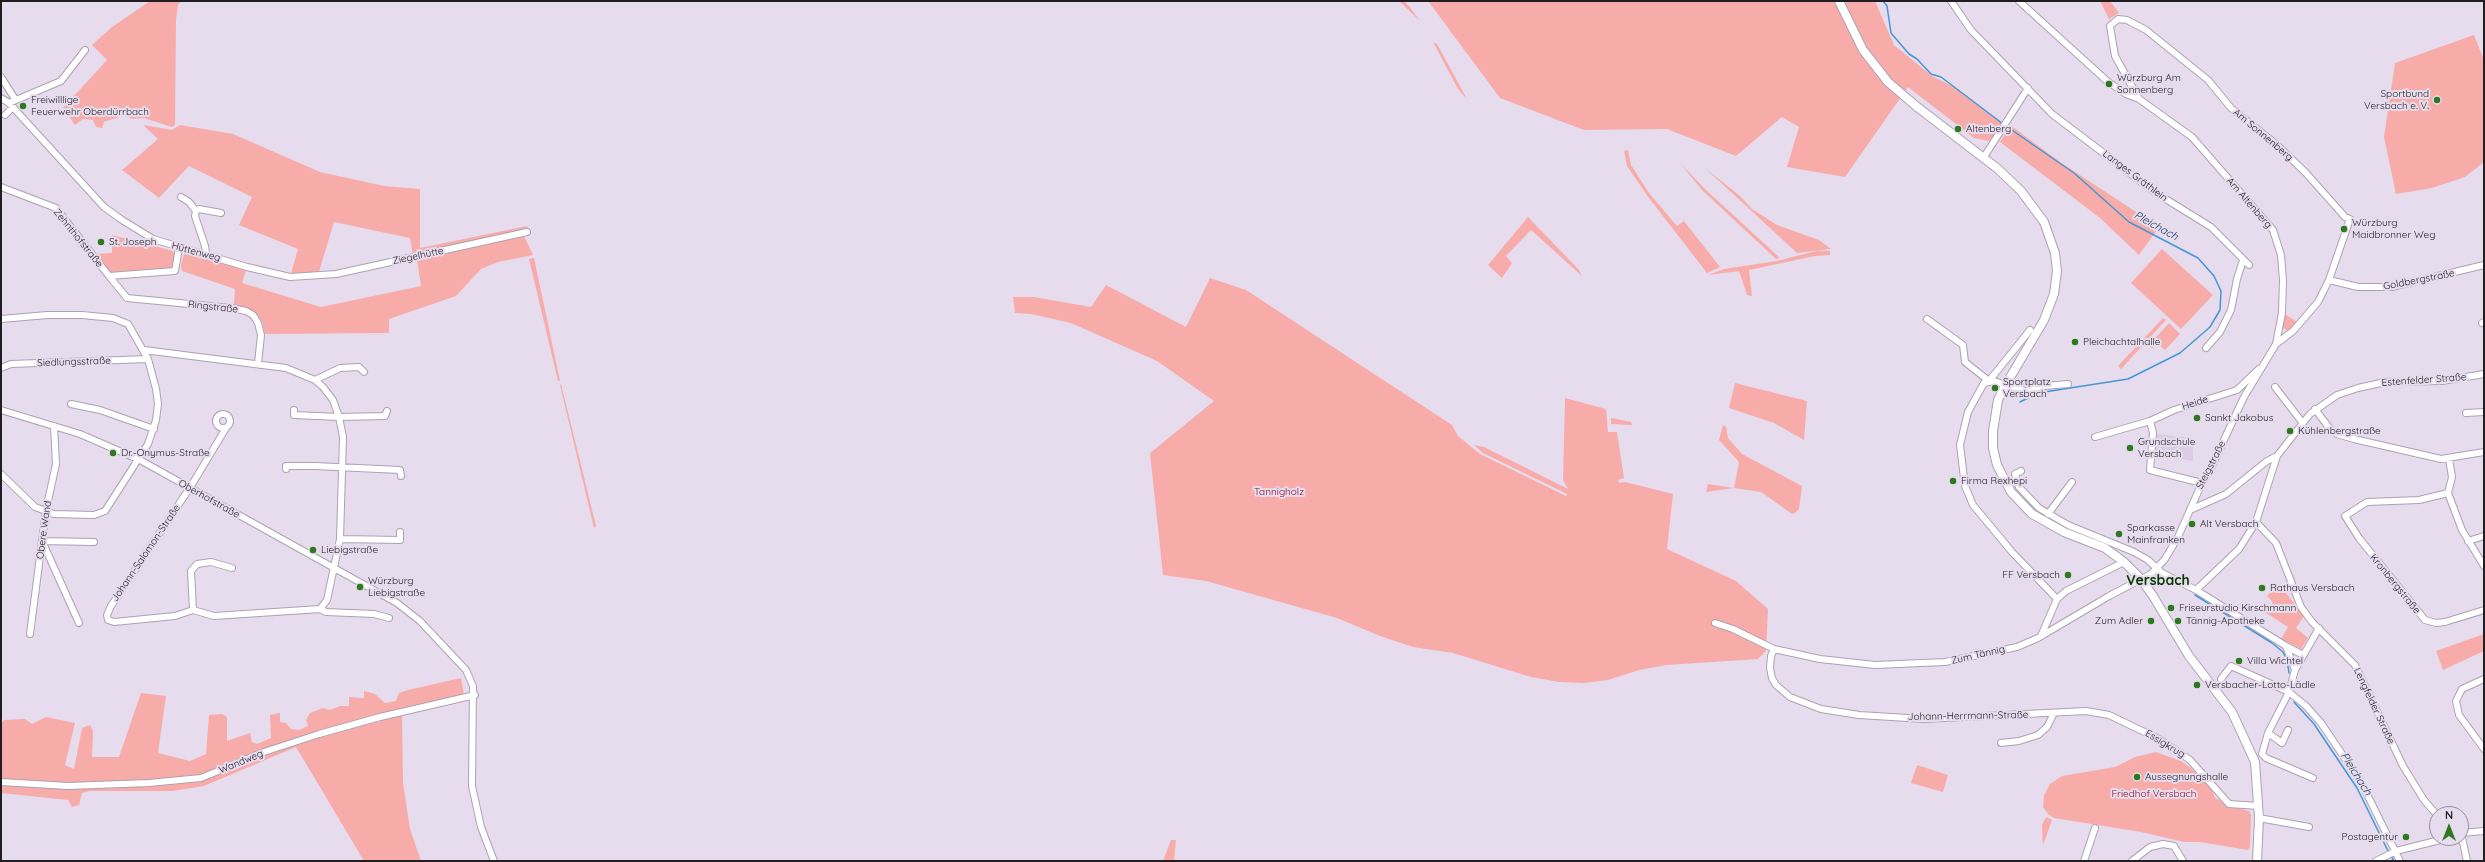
<!DOCTYPE html>
<meta charset="utf-8">
<style>
body{margin:0}
#map{position:relative;width:2485px;height:862px;overflow:hidden;background:#e6dced;font-family:Quicksand,sans-serif}
canvas{display:block}
.frame{position:absolute;inset:0;border:2px solid #201d23;pointer-events:none}
.north{position:absolute;left:2429px;top:806px;width:40px;height:40px;box-sizing:border-box;background:#e6dced;border:1px solid #97909c;border-radius:50%;rotate:0deg;font-size:11px;font-weight:700;line-height:16px;text-align:center;color:#201d23}
.north::after{content:'';display:block;margin:auto;width:14px;height:18px;background:#2d7920;clip-path:polygon(50% 0,100% 100%,50% 72%,0 100%)}
</style>
<div id="map">
<canvas width="2485" height="862"></canvas>
<div class="frame"></div>
<div class="north">N</div>
</div>
<script>
const context = document.querySelector('canvas').getContext('2d');
context.lineJoin = 'round';
function fill(path, color) { context.fillStyle = color; context.fill(path, 'evenodd'); }
const poly = rows => new Path2D(rows.map(r => 'M' + r).join(''));
function strokePath(path, color, width, dash) { context.strokeStyle = color; context.lineWidth = width; context.lineCap = dash ? 'butt' : 'round'; context.setLineDash(dash || []); context.stroke(path); }
function write(font, color, halo, rows, align = 'center') {
  context.font = font + ' Quicksand,sans-serif'; context.lineWidth = 4; context.setLineDash([]); context.textBaseline = 'middle'; context.strokeStyle = halo; context.fillStyle = color; for (const [text, x, y, turn = 0] of rows) {
    context.save(); context.translate(x, y); context.rotate((+turn || 0) * Math.PI / 180); context.textAlign = isNaN(turn) ? turn : align; if (halo) context.strokeText(text, 0, 0); context.fillText(text, 0, 0); context.restore();
  }
}
fill(poly([
 [2156,434,2193,438,2193,461,2168,457,2164,453,2154,452]
]), '#dccde5');
fill(poly([
 [150,1,181,1,178,5,176,20,175,125,172,127,144,118,132,119,125,115,104,122,102,128,96,127,93,120,83,119,75,125,63,108,107,60,92,45,112,27],
 [1399,1,1404,1,1409,6,1420,21],
 [1428,1,1875,1,1894,45,1932,76,1952,86,2003,123,1989,141,1974,138,1908,87,1845,177,1787,167,1799,127,1782,117,1736,156,1667,129,1584,130,1500,98],
 [2100,1,2110,1,2119,13,2109,19],
 [2474,35,2484,60,2484,162,2465,177,2432,188,2396,194,2384,137,2395,63],
 [1433,42,1437,44,1467,99,1458,89],
 [143,125,172,130,180,125,233,134,320,172,384,186,420,189,420,248,527,226,528,229,413,256,410,238,334,222,318,275,290,277,298,249,239,225,252,197,189,166,159,198,122,170,158,139],
 [2010,125,2060,162,2159,227,2139,255,2100,218,2000,142],
 [1628,150,1631,165,1649,193,1677,226,1684,221,1720,267,1707,273,1649,198,1627,166,1624,151],
 [1680,163,1706,190,1780,258,1776,259,1702,190],
 [1705,168,1740,196,1752,209,1777,225,1819,240,1831,249,1797,253],
 [1528,217,1579,270,1582,276,1531,230,1506,256,1512,263,1502,278,1488,265],
 [112,235,173,251,176,258,173,261,175,263,170,269,109,273,93,254,112,253],
 [524,236,533,255,498,262,481,269,456,296,389,319,389,333,265,334,262,322,256,313,248,308,234,305,235,289,182,271,181,265,185,251,247,267,242,283,321,307,421,286,417,260],
 [2162,249,2213,295,2181,329,2131,283],
 [1816,251,1830,251,1830,255,1815,256,1749,270,1752,296,1747,295,1739,271,1708,275,1724,269,1777,261],
 [534,258,560,381,558,381,529,259],
 [1210,278,1246,290,1452,425,1458,436,1480,454,1566,496,1567,494,1483,453,1474,445,1484,447,1568,489,1563,480,1565,398,1606,409,1608,432,1617,432,1624,478,1618,480,1619,483,1625,482,1673,494,1667,549,1736,581,1768,609,1766,651,1758,659,1667,665,1639,670,1608,680,1584,683,1559,682,1531,677,1453,653,1413,647,1380,636,1337,618,1206,581,1163,575,1150,453,1214,401,1157,361,1071,323,1031,314,1015,313,1013,297,1034,297,1091,307,1106,285,1186,327],
 [2285,314,2297,322,2288,331,2282,327],
 [2163,318,2166,320,2121,369,2118,366],
 [2169,323,2180,334,2165,350,2157,343,2152,349,2149,345],
 [1735,383,1807,401,1804,440,1774,423,1729,408],
 [561,384,596,526,594,528,560,385],
 [1611,418,1631,422,1632,425,1611,424],
 [1723,425,1726,427,1728,438,1742,454,1802,486,1799,509,1795,513,1792,514,1761,492,1734,488,1706,492,1708,484,1734,488,1739,462,1719,440],
 [2279,584,2304,616,2296,628,2308,638,2301,649,2281,639,2288,627,2266,613,2273,602,2267,596],
 [2484,634,2484,651,2443,670,2436,651],
 [461,678,464,695,378,716,377,722,402,715,403,783,410,829,421,861,364,861,296,747,204,786,172,791,90,791,82,793,79,805,72,807,68,800,1,793,1,724,4,720,25,719,32,724,46,717,75,723,65,765,74,769,82,728,90,725,93,731,92,757,119,757,141,693,166,696,158,753,190,761,206,754,209,715,222,714,227,717,227,741,250,733,252,742,257,744,271,738,270,715,280,713,280,722,286,723,291,729,299,730,308,726,306,720,310,713,323,708,330,710,340,706,349,706,349,697,364,698,364,691,375,694,385,703,396,701,399,693,408,690],
 [2156,752,2181,761,2191,768,2212,790,2215,798,2233,807,2249,811,2251,815,2250,847,2248,850,2200,842,2184,842,2141,832,2054,818,2048,814,2043,807,2044,795,2050,784,2062,776,2115,767,2135,757],
 [1917,765,1948,775,1943,792,1911,783],
 [2046,817,2052,820,2043,845,2042,825],
 [1171,840,1176,840,1174,861,1163,861]
]), '#f8acaa');
strokePath(poly([
 [1883,1,1887,6,1891,33,1909,54,1917,59,1931,74,1941,77,2003,124],
 [2006,126,2074,173,2129,222,2198,258,2214,276,2221,291,2220,310,2210,327,2180,353,2128,379,2038,393,2020,402],
 [2195,595,2272,643,2283,652,2287,660,2289,673],
 [2294,702,2314,724,2357,788,2389,853],
 [2391,856,2394,861]
]), '#4397d6', 1.5);
const minor = poly([
 [1951,1,1971,30,2052,114,2156,193,2211,227,2249,265],
 [1,77,15,99],
 [1,98,9,103,61,81,85,50],
 [2139,99,2115,56,2110,26,2118,19,2127,20,2146,30,2208,80,2231,108,2276,144,2306,173,2345,217,2350,219,2329,280,2318,302,2293,331,2276,344],
 [9,103,104,207,122,220,153,239,247,267,290,277,336,274,527,232],
 [5,115,13,107],
 [1984,157,2028,88],
 [1,187,56,208,109,276],
 [181,197,189,202,196,211],
 [179,248,175,271,109,276,127,298,231,308,246,311,253,315,258,323,261,335,258,363],
 [206,253,205,246,195,216,196,211,199,209,221,213],
 [2329,280,2358,287,2392,287,2484,265],
 [1,319,47,315,82,315,113,318,128,324,148,359,156,389,158,404,156,420,148,444,105,511,94,515,54,514,35,507,1,474],
 [1927,319,1963,345,1965,362,1989,381,2030,330],
 [2482,323,2484,322],
 [2206,348,2220,332,2231,310,2237,279,2243,260],
 [144,350,286,368,315,380,323,387,333,400,339,417,343,437,340,539,327,600,320,609,214,616,193,610,175,616,114,622,108,620,107,615,111,606,191,486,226,428],
 [1,368,11,364,38,363,148,359],
 [315,380,340,368,359,367,364,372],
 [2275,387,2302,422],
 [71,404,100,410,154,429],
 [2315,409,2330,429,2337,434,2354,439,2441,459,2484,452],
 [1,410,80,434,140,460,397,603,420,621,466,670,473,686,472,786,481,827,494,861],
 [294,410,294,415,339,417,385,416,387,411],
 [2466,413,2484,412],
 '216 421a7 7 0 1 1 14 0a7 7 0 1 1-14 0Z',
 [2150,421,2153,433,2150,470,2202,483],
 [2095,437,2150,421,2174,410,2237,390,2259,369],
 [2449,459,2452,477,2448,493,2462,530,2484,566],
 [286,469,286,466,315,466,400,470,401,476],
 [2021,471,2015,474,2019,487,2039,508,2068,525,2134,552,2148,560,2162,573,2196,590,2286,646,2295,670,2289,692,2268,733,2262,754,2266,758,2313,778],
 [2448,493,2419,500,2367,502,2345,516,2359,538,2425,620,2436,623,2445,622,2484,610],
 [2190,510,2226,494,2267,461,2277,456,2310,414,2337,395,2358,388,2385,382,2442,381,2484,374],
 [2048,514,2072,482],
 [2256,522,2276,543,2301,607,2312,622,2355,665,2403,766,2424,800,2437,815],
 [340,539,400,540,400,532],
 [2468,541,2484,536],
 [2196,590,2239,549,2256,522,2277,456],
 [2057,599,2012,552,1973,505,1965,486,1960,445,1968,412,1984,383,1994,381,2026,391,2044,386,2068,384],
 [320,609,326,612,374,614,389,618],
 [193,610,191,571,197,564,211,562,232,568],
 [79,623,42,541,94,542],
 [1715,623,1733,629,1774,649,1820,659,1875,665,1945,662,2017,647,2038,638,2109,596,2151,574,2165,559,2178,537,2202,483,2210,470,2244,397,2276,344,2282,313,2283,280,2281,255,2273,230,2192,137,2139,99,2126,94,2107,81,2019,1],
 [30,634,46,510,56,464,54,426],
 [2041,636,2057,599,2066,591,2124,562],
 [2286,646,2303,655],
 [1774,649,1771,656,1770,668,1772,678,1776,685,1790,697,1821,709,1859,715,1924,719,2086,711,2109,715,2159,739,2190,760,2229,804,2259,806],
 [2295,670,2319,628],
 [2221,679,2231,666,2289,692,2306,706,2321,723,2361,782,2400,861],
 [2484,679,2462,689,2456,701,2459,715,2484,749],
 [2268,733,2282,743,2288,730],
 [2001,743,2019,741,2038,735,2047,727,2054,713],
 [1,782,68,786,149,783,201,778,264,752,319,734,380,717,475,695],
 [2259,818,2309,827],
 [2461,833,2467,861],
 [2461,833,2484,831],
 [2084,861,2095,828],
 [2132,861,2150,847,2163,844,2174,846,2183,861],
 [2376,861,2396,851,2448,838]
]);
const major = poly([
 [1839,1,1863,50,1888,82,1916,106,1998,169,2021,191,2044,222,2055,253,2057,271,2054,294,2044,320,2005,386,1998,400,1993,431,1993,448,1997,465,2011,492,2032,514,2064,532,2105,548,2124,562,2141,579,2153,596,2189,656,2232,712,2255,762,2259,818,2257,861]
]);
strokePath(minor, '#aca2b2', 8);
strokePath(major, '#aca2b2', 10);
strokePath(minor, '#fff', 6);
strokePath(major, '#fff', 8);
for (const [x, y, r, color] of [
 [2109,84,4,"#2d7920"],
 [2437,100,4,"#2d7920"],
 [23,106,4,"#2d7920"],
 [1958,129,4,"#2d7920"],
 [2344,229,4,"#2d7920"],
 [101,242,4,"#2d7920"],
 [2075,342,4,"#2d7920"],
 [1995,388,4,"#2d7920"],
 [2197,418,4,"#2d7920"],
 [2290,431,4,"#2d7920"],
 [2130,448,4,"#2d7920"],
 [113,453,4,"#2d7920"],
 [1953,481,4,"#2d7920"],
 [2192,524,4,"#2d7920"],
 [2119,534,4,"#2d7920"],
 [313,550,4,"#2d7920"],
 [2068,575,4,"#2d7920"],
 [360,587,4,"#2d7920"],
 [2262,588,4,"#2d7920"],
 [2171,608,4,"#2d7920"],
 [2151,621,4,"#2d7920"],
 [2178,621,4,"#2d7920"],
 [2239,661,4,"#2d7920"],
 [2197,685,4,"#2d7920"],
 [2137,777,4,"#2d7920"],
 [2406,837,4,"#2d7920"]
]) { const dot = new Path2D(); dot.arc(x, y, r, 0, 2 * Math.PI); context.fillStyle = color; context.fill(dot); strokePath(dot, '#e6dced', 1.5); }
write('10px', '#201d23', '#e6dced', [
 ["Würzburg Am",2117,78],
 ["Sonnenberg",2117,90],
 ["Sportbund",2429,94,"right"],
 ["Versbach e. V.",2429,106,"right"],
 ["Freiwilllige",31,100],
 ["Feuerwehr Oberdürrbach",31,112],
 ["Altenberg",1966,129],
 ["Würzburg",2352,223],
 ["Maidbronner Weg",2352,235],
 ["St. Joseph",109,242],
 ["Pleichachtalhalle",2083,342],
 ["Sportplatz",2003,382],
 ["Versbach",2003,394],
 ["Sankt Jakobus",2205,418],
 ["Kühlenbergstraße",2298,431],
 ["Grundschule",2138,442],
 ["Versbach",2138,454],
 ["Dr.-Onymus-Straße",121,453],
 ["Firma Rexhepi",1961,481],
 ["Alt Versbach",2200,524],
 ["Sparkasse",2127,528],
 ["Mainfranken",2127,540],
 ["Liebigstraße",321,550],
 ["FF Versbach",2060,575,"right"],
 ["Würzburg",368,581],
 ["Liebigstraße",368,593],
 ["Rathaus Versbach",2270,588],
 ["Friseurstudio Kirschmann",2179,608],
 ["Zum Adler",2143,621,"right"],
 ["Tännig-Apotheke",2186,621],
 ["Villa Wichtel",2247,661],
 ["Versbacher-Lotto-Lädle",2205,685],
 ["Aussegnungshalle",2145,777],
 ["Postagentur",2398,837,"right"]
], 'left');
write('10px', '#201d23', '#e6dced', [
 ["Am Sonnenberg",2263,135,40],
 ["Langes Gräthlein",2135,176,37],
 ["Am Altenberg",2249,203,49],
 ["Zehnthofstraße",78,238,51],
 ["Hüttenweg",196,252,15],
 ["Ziegelhütte",418,256,-12],
 ["Goldbergstraße",2419,280,-11],
 ["Ringstraße",213,307,6],
 ["Siedlungsstraße",74,362,-2],
 ["Estenfelder Straße",2424,380,-4],
 ["Heide",2195,403,-18],
 ["Steigstraße",2211,465,-63],
 ["Oberhofstraße",209,499,29],
 ["Obere Wand",44,530,-82],
 ["Johann-Salomon-Straße",146,553,-56],
 ["Kronbergstraße",2395,584,51],
 ["Zum Tännig",1978,655,-13],
 ["Lengfelder Straße",2374,706,65],
 ["Johann-Herrmann-Straße",1968,716,-1],
 ["Essigkrug",2165,744,31],
 ["Wandweg",241,762,-22]
]);
write('10px', '#890e22', '#e6dced', [
 ["Tannigholz",1279,492],
 ["Friedhof Versbach",2154,794]
]);
write('italic 11px', '#173a54', '#e6dced', [
 ["Pleichach",2156,226,29],
 ["Pleichach",2356,774,58]
]);
write('bold 14px', '#033600', '#e6dced', [
 ["Versbach",2158,581]
]);
</script>
